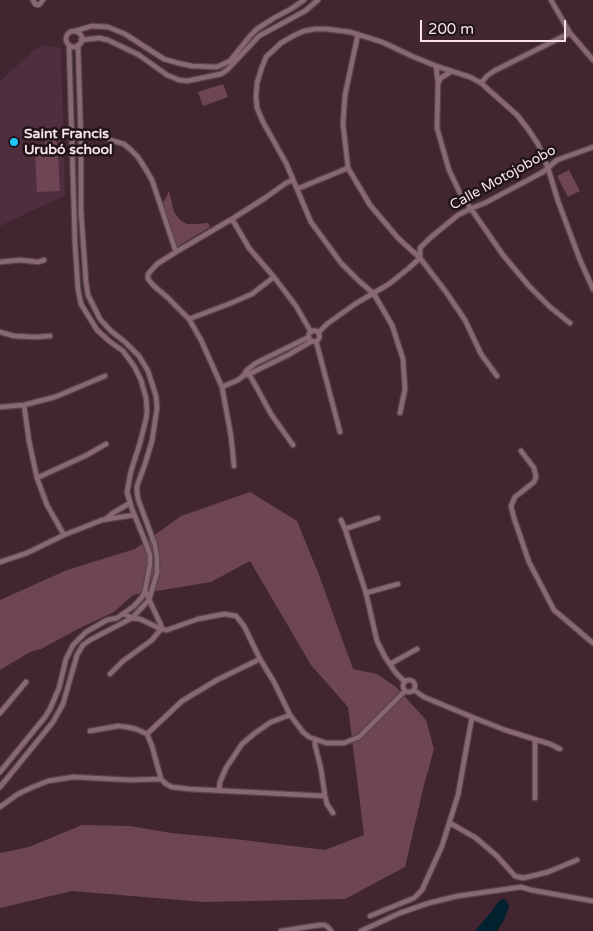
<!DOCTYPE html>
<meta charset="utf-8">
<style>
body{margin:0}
#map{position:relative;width:593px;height:931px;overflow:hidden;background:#412632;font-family:"Varela Round",sans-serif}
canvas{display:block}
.scale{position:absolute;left:420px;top:20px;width:146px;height:22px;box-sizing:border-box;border:2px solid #f7e4eb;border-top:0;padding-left:6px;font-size:15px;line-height:18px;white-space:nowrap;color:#f7e4eb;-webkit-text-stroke:4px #201419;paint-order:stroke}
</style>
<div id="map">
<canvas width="593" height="931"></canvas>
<div class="scale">200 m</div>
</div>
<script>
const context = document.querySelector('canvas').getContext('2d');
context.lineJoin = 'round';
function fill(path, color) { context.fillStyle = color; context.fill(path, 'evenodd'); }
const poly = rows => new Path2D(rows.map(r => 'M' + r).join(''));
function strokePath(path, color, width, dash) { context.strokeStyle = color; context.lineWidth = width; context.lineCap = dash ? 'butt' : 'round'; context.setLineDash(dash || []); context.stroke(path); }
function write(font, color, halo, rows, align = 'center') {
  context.font = font + ' "Varela Round",sans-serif'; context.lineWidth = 5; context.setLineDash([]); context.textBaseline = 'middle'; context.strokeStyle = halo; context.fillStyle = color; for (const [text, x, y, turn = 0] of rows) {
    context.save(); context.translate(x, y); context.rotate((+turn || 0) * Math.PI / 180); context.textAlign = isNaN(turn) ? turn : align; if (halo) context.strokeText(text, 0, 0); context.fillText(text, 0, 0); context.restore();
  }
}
fill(poly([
 [42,45,61,48,65,195,0,226,0,81,33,51]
]), '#4f2e3d');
fill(poly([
 [223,84,228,97,203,106,198,92],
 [45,129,56,129,57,149,45,149],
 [58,154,60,191,37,192,35,155],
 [569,170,580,191,568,197,557,176],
 [169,191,174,212,180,220,187,224,197,224,208,223,210,227,177,247,163,203],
 [250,492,297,521,319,575,353,669,377,674,396,687,426,720,434,749,424,785,405,867,345,899,204,902,72,891,0,908,0,853,29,847,82,825,130,826,171,833,235,839,325,850,364,835,348,707,311,665,250,561,211,582,133,595,114,612,80,628,41,649,30,652,0,670,0,600,67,570,135,549,181,516]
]), '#6d4555');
fill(poly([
 [503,899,507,901,509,907,504,920,497,931,475,931,492,911,498,902]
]), '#00212e');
const street = poly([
 [33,0,35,4,38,5,40,4,43,0],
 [551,0,570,33,593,60],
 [75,31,92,26,108,27,125,34,164,59,178,63,192,66,217,67,230,61,250,36,257,29,274,18,291,9,304,0],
 '66 39a8 8 0 1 1 16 0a8 8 0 1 1-16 0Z',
 [358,34,345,95,343,124,348,168,370,205,398,238,420,258,446,292,465,320,481,354,497,376],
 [81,40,99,38,108,40,139,55,167,75,179,80,187,81,221,74,227,70,259,36,305,11,318,0],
 [436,66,438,83,437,128,449,170,460,193,503,255,529,286,550,307,570,323],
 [438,83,441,78,452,71],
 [481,83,487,76,494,71,570,33],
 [110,140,124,144,131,150,138,157,145,168,152,180,176,252],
 [297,189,348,168],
 [232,219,265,198,286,183,293,180],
 [0,262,20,260,38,262,44,260],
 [189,319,229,304,252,294,274,277],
 '308.5 336a5.5 5.5 0 1 1 11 0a5.5 5.5 0 1 1-11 0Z',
 [0,332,14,336,36,337,50,336],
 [318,333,327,324,355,304,389,284,409,268,420,258,420,248,430,238,458,215,472,208,485,203,543,172,557,160,593,147],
 [316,341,340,432],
 [247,370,271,414,293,445],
 [247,375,288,355,312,341],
 [222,387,238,380,243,376,247,370,256,363,309,337],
 [24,405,29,441,37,478,47,505,64,535],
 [0,407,24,405,55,397,105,376],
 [400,413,405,389,403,359,392,325,374,294,359,281,341,263,311,222,286,163,263,122,257,108,256,97,257,83,262,67,266,57,281,43,293,36,304,31,315,29,326,29,350,32,382,42,414,57,436,66,470,77,481,83,517,115,528,129,538,144,548,168,558,201,580,260,593,289],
 [521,451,534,468,536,477,534,482,515,497,511,506,514,518,529,562,554,610,593,643],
 [234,466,231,436,222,387,201,340,189,319,167,297,154,286,148,279,148,274,157,264,176,252,232,219,249,248,274,277,296,306,311,332],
 [37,478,87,455,106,444],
 [106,519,113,513,130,503],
 [341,520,345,529,366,593,377,641,385,657,396,673,405,682],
 [345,529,378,518],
 [0,562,27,553,64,535,102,520,134,515],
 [366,593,398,584],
 [124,614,132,618,140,619,161,629,167,630,198,619,214,616,225,614,236,616,244,626,260,659,274,682,290,715,303,732,309,737,326,743,344,743,359,737,405,691],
 [390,664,417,649],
 [110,674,123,661,152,640,161,629,161,625,145,591],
 '403 686a6 6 0 1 1 12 0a6 6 0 1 1-12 0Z',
 [414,690,424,697,472,717,505,730,550,744,560,749],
 [0,713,26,682],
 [90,731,118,726,127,727,136,729,147,734],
 [315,740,315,745,321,769,325,796,327,804,333,813],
 [0,772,45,717,50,709,59,688,66,659,73,645,86,632,107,620,117,618,134,606,142,597,145,591,150,564,150,555,145,541,132,509,127,492,131,471,140,443,146,419,147,411,146,398,141,380,134,366,123,351,109,341,97,330,81,304,78,289,75,244,69,45],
 [161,779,152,746,147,734,182,701,217,680,260,659],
 [0,787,53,722,63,704,77,655,83,645,90,640,132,618,149,600,157,573,157,558,155,545,138,499,137,492,137,486,145,464,152,441,157,408,156,396,148,371,139,356,125,342,111,331,100,319,88,295,86,282,81,211,81,142,78,45],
 [219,790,220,782,226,768,242,744,255,733,271,722,290,715],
 [535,798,535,740],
 [0,807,18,794,33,787,48,781,73,777,131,780,161,779,166,784,172,787,189,789,325,796],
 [450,823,476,838,497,856,515,876,523,878,536,875,548,872,577,860],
 [370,916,414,898,422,890,442,846,458,795,472,717],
 [281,931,320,925,324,925,328,927,331,931],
 [361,931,400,913,429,903,458,896,521,887,531,890,593,901]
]);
strokePath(street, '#59424b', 7);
strokePath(street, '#876874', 4.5);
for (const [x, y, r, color] of [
 [14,142,5,"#20c9fd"]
]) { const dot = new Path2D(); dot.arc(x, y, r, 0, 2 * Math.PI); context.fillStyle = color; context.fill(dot); strokePath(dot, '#201419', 2); }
write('bold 14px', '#f7e4eb', '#201419', [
 ["Saint Francis",24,134],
 ["Urubó school",24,150]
], 'left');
write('14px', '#f7e4eb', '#201419', [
 ["Calle Motojobobo",503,178,-29]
]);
</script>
